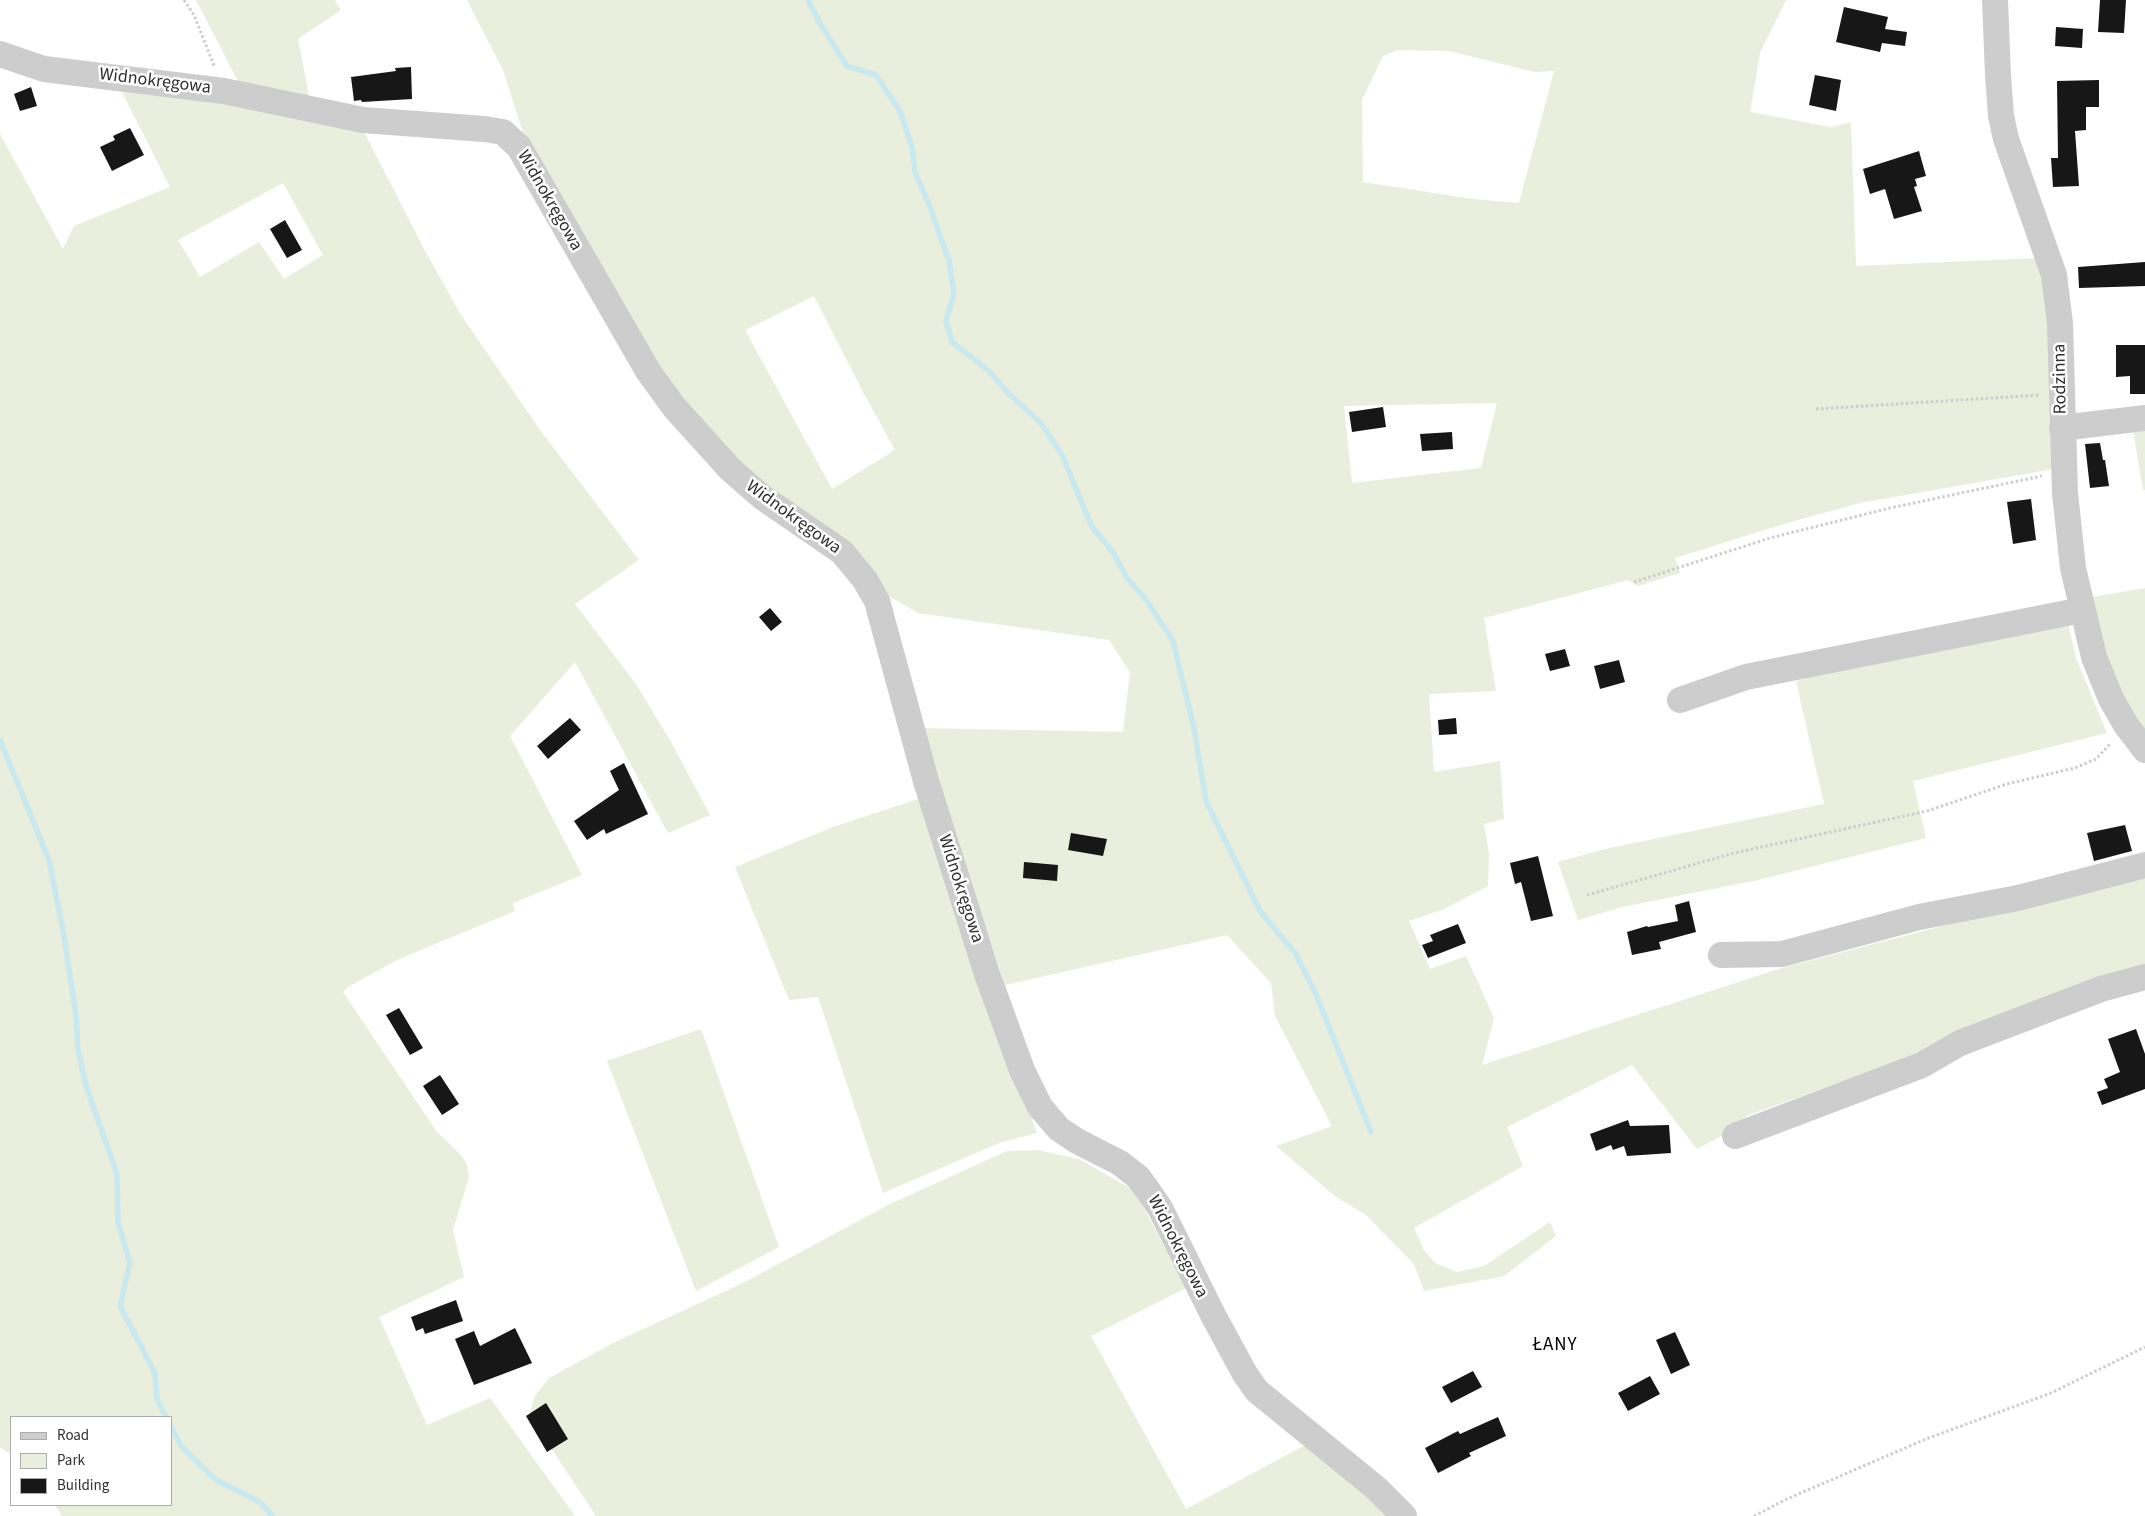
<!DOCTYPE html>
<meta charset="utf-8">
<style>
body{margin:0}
#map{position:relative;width:2145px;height:1516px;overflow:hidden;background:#fff;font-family:"Source Sans 3",sans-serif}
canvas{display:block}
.legend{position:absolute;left:10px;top:1416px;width:162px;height:90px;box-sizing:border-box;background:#fff;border:1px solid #acacac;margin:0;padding:6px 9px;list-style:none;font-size:15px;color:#303030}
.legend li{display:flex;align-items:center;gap:10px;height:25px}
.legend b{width:25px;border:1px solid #acacac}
</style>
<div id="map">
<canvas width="2145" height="1516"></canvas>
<ul class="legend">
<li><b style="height:6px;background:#cdcdcd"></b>Road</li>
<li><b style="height:14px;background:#eaeedc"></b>Park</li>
<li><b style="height:14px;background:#171717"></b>Building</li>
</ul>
</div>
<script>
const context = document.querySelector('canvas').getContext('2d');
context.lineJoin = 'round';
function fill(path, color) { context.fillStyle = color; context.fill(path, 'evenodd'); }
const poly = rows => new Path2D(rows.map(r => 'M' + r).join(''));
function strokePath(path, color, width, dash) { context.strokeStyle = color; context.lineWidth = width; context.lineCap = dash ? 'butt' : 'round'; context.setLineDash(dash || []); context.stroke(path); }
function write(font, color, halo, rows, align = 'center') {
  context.font = font + ' "Source Sans 3",sans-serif'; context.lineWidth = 5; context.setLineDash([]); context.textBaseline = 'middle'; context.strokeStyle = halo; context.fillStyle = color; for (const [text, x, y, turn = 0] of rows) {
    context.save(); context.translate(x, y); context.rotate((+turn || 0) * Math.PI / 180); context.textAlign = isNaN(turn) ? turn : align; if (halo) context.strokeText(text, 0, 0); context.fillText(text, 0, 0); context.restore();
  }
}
fill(poly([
 [196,0,335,0,341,10,298,39,314,122,359,122,423,247,461,315,540,430,639,560,575,604,636,684,671,742,710,815,668,833,575,662,510,736,582,875,513,903,515,911,399,959,348,987,343,992,437,1132,459,1153,467,1164,469,1177,453,1230,464,1277,379,1317,427,1425,490,1398,575,1516,62,1516,55,1505,171,1505,171,1417,11,1417,11,1454,0,1448,0,134,63,249,74,226,170,187,122,92,247,104,243,91],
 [283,183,323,255,284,279,259,242,200,277,178,240],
 [467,0,1786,0,1760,53,1750,112,1831,127,1851,122,1856,266,2039,258,2046,296,2054,469,1860,503,1787,523,1675,558,1680,573,1638,586,1628,580,1484,618,1496,691,1429,694,1434,772,1500,761,1504,819,1484,824,1489,854,1488,886,1444,909,1409,921,1430,969,1466,956,1494,1018,1482,1065,1782,968,2145,873,2145,973,1746,1116,1742,1125,1697,1149,1632,1065,1507,1127,1523,1166,1414,1228,1424,1250,1435,1263,1457,1272,1484,1266,1550,1222,1556,1236,1504,1276,1424,1291,1414,1264,1365,1214,1336,1197,1276,1146,1332,1126,1275,1016,1271,983,1227,935,1005,985,919,728,1123,732,1130,672,1109,640,918,613,871,586,704,437,534,168,503,70],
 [1397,50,1449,51,1535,72,1554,71,1519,203,1473,199,1363,182,1362,100,1383,56],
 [814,296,863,392,895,450,832,489,745,330],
 [1497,403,1481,468,1352,483,1344,406],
 [2145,423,2145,490,2143,490,2132,425],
 [2145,588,2145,739,2097,644,2092,597],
 [2067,619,2076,658,2107,733,1913,781,1926,838,1758,880,1622,907,1578,920,1558,862,1605,849,1824,804,1796,681,1892,655],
 [924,797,1007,1048,1037,1133,999,1143,883,1193,818,997,789,1000,735,867,833,827],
 [701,1029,779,1247,696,1291,607,1061],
 [1038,1150,1079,1159,1135,1191,1186,1288,1091,1336,1186,1509,1311,1442,1396,1516,596,1516,529,1415,535,1396,549,1378,615,1342,741,1284,890,1204,1007,1151]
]), '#eaeedc');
strokePath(poly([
 [808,0,821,25,847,66,876,75,900,111,912,147,915,172,930,207,949,261,954,294,946,321,952,342,989,371,1008,393,1041,423,1062,455,1092,527,1113,552,1127,578,1147,601,1173,641,1194,728,1206,801,1260,911,1295,953,1315,992,1371,1132],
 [0,740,49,860,63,930,76,1015,78,1050,86,1086,117,1174,118,1222,130,1263,120,1306,155,1373,157,1399,166,1417],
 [171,1427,181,1446,216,1480,260,1502,273,1516]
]), '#c7e9ef', 5.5);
fill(poly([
 [2100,0,2126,0,2124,33,2098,32],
 [1844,7,1888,17,1885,29,1907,32,1905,46,1882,43,1880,52,1836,42],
 [2056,27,2083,29,2082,48,2055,46],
 [411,67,412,99,362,102,361,100,354,101,351,77,396,71,395,68],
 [1815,75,1841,80,1836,111,1809,105],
 [2099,80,2099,107,2086,107,2086,130,2075,131,2079,186,2053,187,2051,158,2058,158,2057,81],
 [31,87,37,106,20,111,14,94],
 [130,128,144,155,112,171,100,147,115,140,113,136],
 [1919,151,1926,176,1915,179,1917,186,1914,187,1922,211,1894,219,1885,189,1870,194,1863,169],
 [285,220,302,250,287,258,270,229],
 [2145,262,2145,286,2079,288,2078,267],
 [2116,345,2145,345,2145,394,2130,394,2130,376,2116,377],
 [1383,407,1386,427,1352,432,1349,412],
 [1452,432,1453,449,1422,451,1420,434],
 [2100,443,2103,460,2105,460,2109,486,2090,488,2085,444],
 [2031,499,2036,540,2013,544,2007,502],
 [770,608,782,622,771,631,759,617],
 [1565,649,1570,666,1550,671,1545,654],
 [1619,660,1625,682,1600,689,1594,666],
 [570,718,581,730,548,759,537,746],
 [1456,718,1457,734,1439,735,1438,720],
 [624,763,648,814,606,834,604,829,587,840,574,821,619,790,610,771],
 [2125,825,2132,851,2094,861,2087,833],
 [1071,833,1107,839,1103,856,1068,850],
 [1538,856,1553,916,1531,921,1521,882,1515,884,1510,863],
 [1024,862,1058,865,1057,881,1023,878],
 [1689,901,1696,932,1659,942,1661,949,1632,955,1627,932,1647,926,1648,927,1678,921,1675,905],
 [1458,924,1466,943,1428,958,1422,945,1433,941,1430,935],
 [399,1008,423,1048,410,1055,386,1015],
 [2136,1029,2145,1054,2145,1089,2102,1105,2097,1092,2108,1088,2104,1079,2120,1072,2108,1039],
 [440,1075,459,1104,442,1115,423,1086],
 [1628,1120,1630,1126,1669,1125,1671,1153,1627,1156,1624,1146,1613,1150,1611,1145,1596,1151,1590,1134],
 [456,1300,463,1321,425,1334,423,1328,416,1331,411,1317],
 [515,1328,532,1363,474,1385,455,1339,474,1331,480,1346],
 [1675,1332,1690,1365,1671,1374,1656,1340],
 [1473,1371,1482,1387,1451,1403,1442,1387],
 [1650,1376,1660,1394,1628,1411,1618,1393],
 [546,1403,568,1439,547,1452,526,1416],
 [1498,1417,1506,1436,1469,1453,1471,1456,1438,1473,1425,1448,1458,1431,1460,1434]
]), '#171717');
strokePath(poly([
 [184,0,194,15,215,68],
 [1816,409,2040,395],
 [1634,582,1770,538,1890,508,2042,476],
 [1587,895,1734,853,1927,811,2007,784,2075,768,2096,759,2111,743],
 [1754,1516,1787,1499,1926,1439,2051,1393,2145,1347]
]), '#cdcdcd', 3, [2.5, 2.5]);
strokePath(poly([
 [1995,0,1998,75,2001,116,2006,139,2054,275,2060,323,2065,493,2073,568,2094,657,2111,699,2126,725,2145,750],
 [0,54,44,69,224,91,363,120,484,129,503,132,519,147,648,371,674,407,730,469,762,497,842,552,865,580,877,601,926,781,987,974,1022,1070,1040,1107,1059,1129,1077,1141,1120,1163,1138,1177,1149,1192,1160,1208,1213,1315,1245,1374,1257,1391,1376,1488,1404,1516],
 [2062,428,2145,418],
 [1680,700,1746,677,2082,610],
 [1721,955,1782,954,1919,917,2018,898,2145,865],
 [1735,1136,1922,1065,1960,1043,2101,989,2145,977]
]), '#cdcdcd', 26);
write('18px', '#303030', '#fff', [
 ["Widnokręgowa",155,82,7],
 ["Widnokręgowa",549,201,60],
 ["Rodzinna",2061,379,-91],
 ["Widnokręgowa",793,518,36],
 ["Widnokręgowa",960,889,72],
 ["Widnokręgowa",1177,1247,63]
]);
context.letterSpacing = '1px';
write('19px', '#000', '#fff', [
 ["ŁANY",1555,1346]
]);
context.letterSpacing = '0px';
</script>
